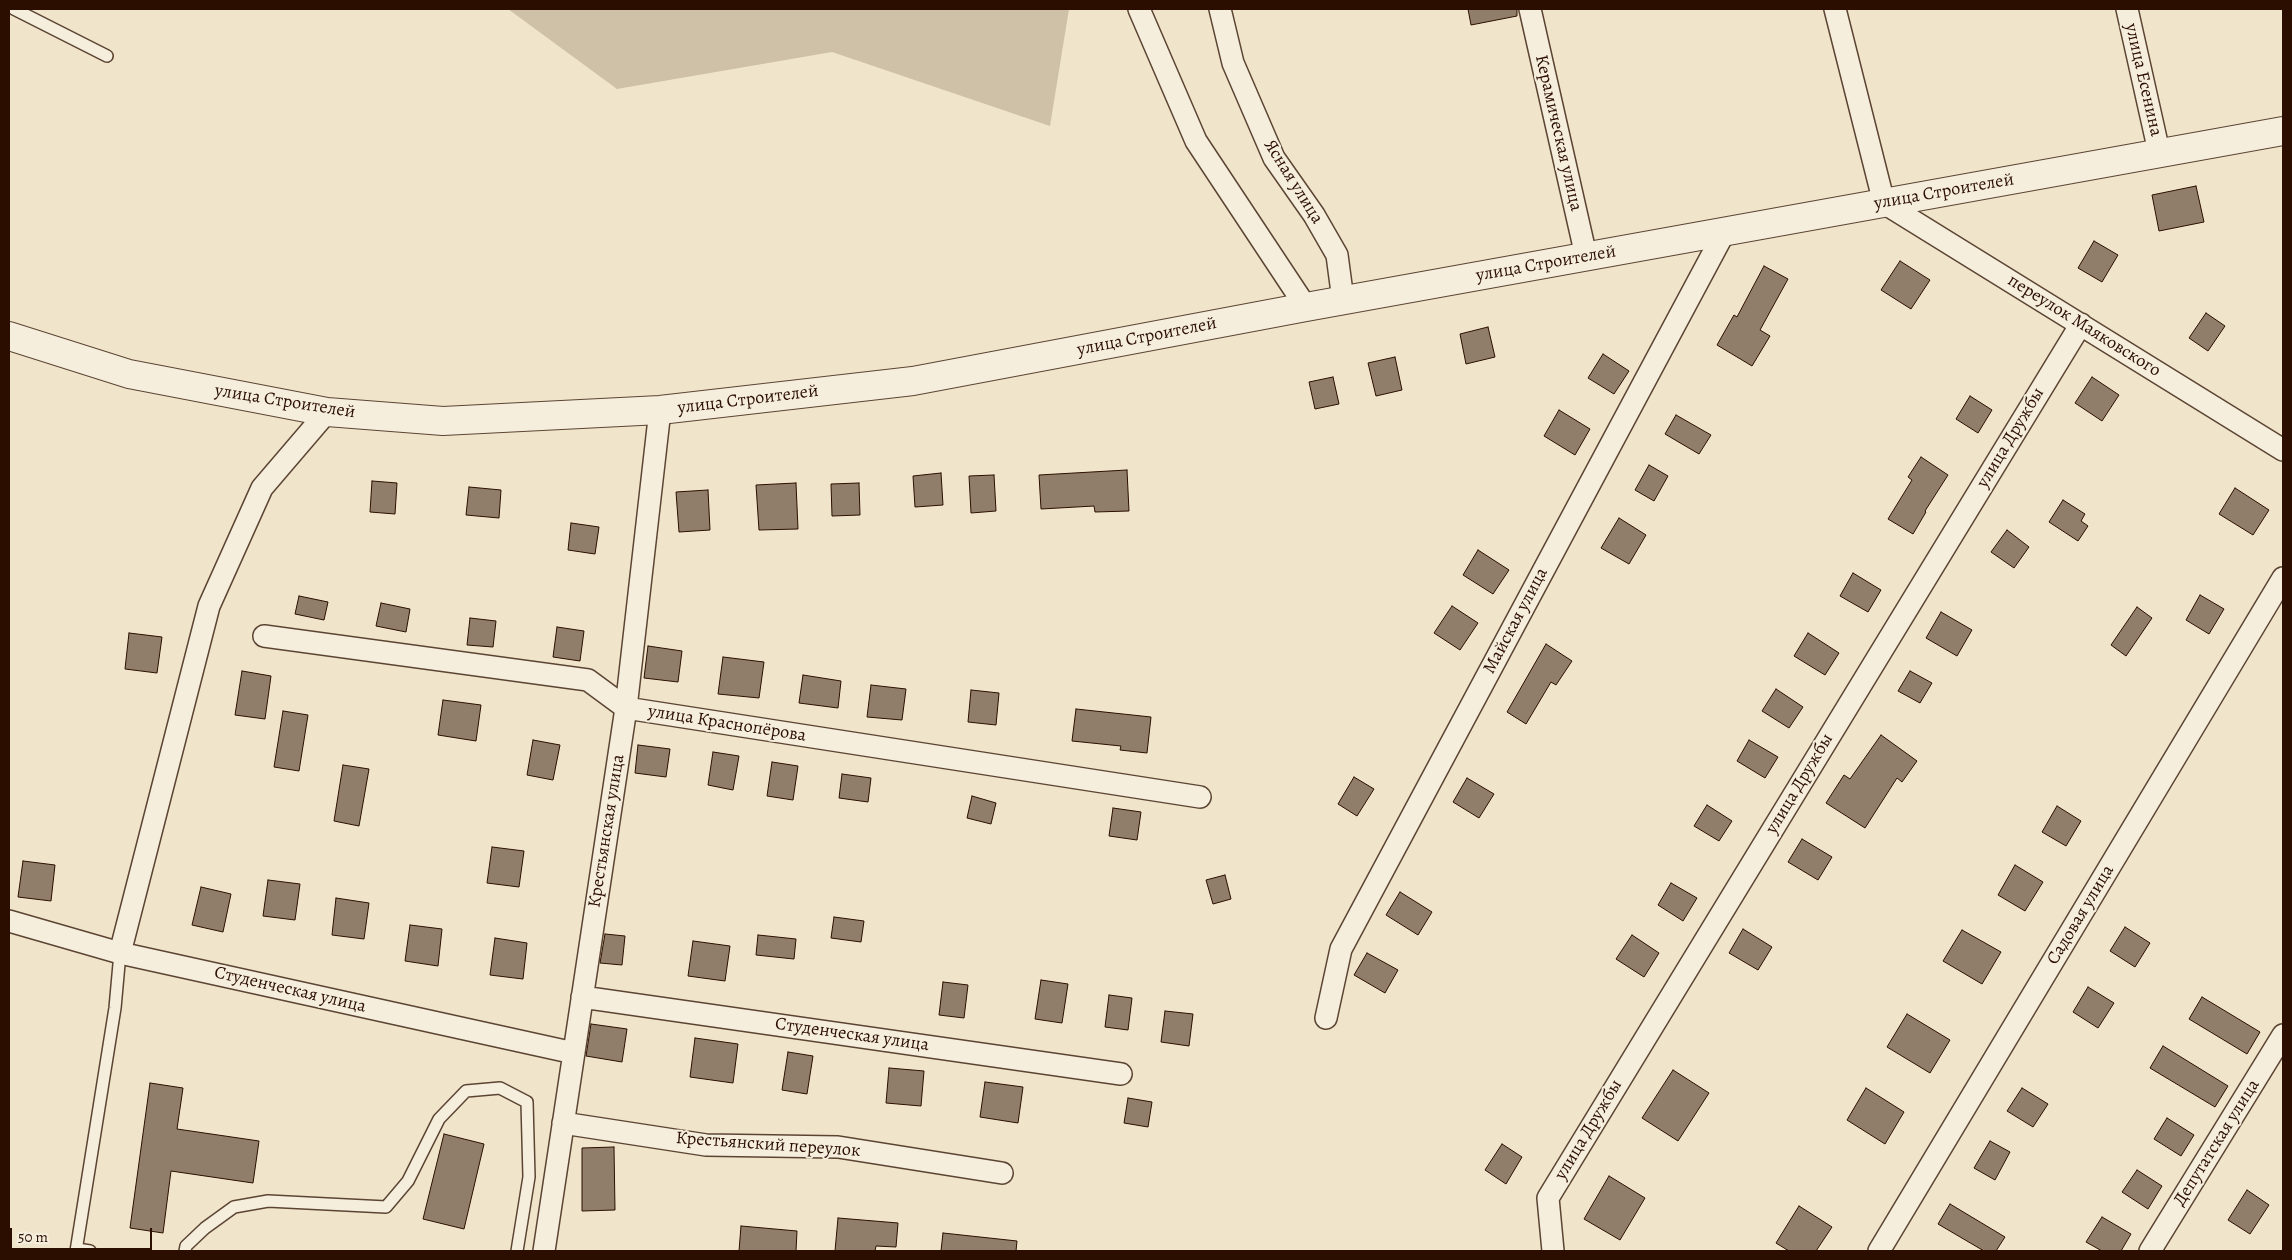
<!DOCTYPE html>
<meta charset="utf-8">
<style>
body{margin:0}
#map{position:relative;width:2292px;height:1260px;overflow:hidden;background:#f0e5cb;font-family:Alegreya,serif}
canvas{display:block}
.frame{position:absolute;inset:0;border:10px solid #2b0e00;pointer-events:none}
.scale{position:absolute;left:10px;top:1228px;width:142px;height:22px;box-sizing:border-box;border:2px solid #2b0e00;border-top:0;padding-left:6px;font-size:15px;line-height:18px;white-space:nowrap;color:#2b0e00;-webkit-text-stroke:4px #f5eedd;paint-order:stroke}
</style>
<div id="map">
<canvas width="2292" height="1260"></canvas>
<div class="frame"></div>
<div class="scale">50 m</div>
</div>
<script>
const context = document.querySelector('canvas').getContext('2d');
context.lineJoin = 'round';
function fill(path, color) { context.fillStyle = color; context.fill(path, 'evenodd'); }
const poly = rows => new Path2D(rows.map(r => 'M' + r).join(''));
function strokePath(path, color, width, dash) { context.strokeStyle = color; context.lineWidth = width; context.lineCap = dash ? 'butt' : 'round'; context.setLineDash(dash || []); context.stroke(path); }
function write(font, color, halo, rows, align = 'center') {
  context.font = font + ' Alegreya,serif'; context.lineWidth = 4; context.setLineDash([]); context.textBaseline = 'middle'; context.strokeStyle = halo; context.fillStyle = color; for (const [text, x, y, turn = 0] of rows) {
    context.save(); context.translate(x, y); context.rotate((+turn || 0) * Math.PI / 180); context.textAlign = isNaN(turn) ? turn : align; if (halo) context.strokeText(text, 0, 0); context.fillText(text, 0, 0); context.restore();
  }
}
fill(poly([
 [508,9,1069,9,1050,126,832,52,617,89]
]), '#cfc0a8');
const building = poly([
 [1468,9,1517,9,1517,16,1471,25,1468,9],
 [2196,186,2204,222,2159,231,2152,195,2196,186],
 [2094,241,2118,255,2102,282,2078,268,2094,241],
 [1900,261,1930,280,1911,309,1881,290,1900,261],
 [1764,266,1788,279,1760,330,1770,336,1752,366,1717,345,1734,315,1737,317,1764,266],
 [2206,313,2225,326,2208,351,2189,338,2206,313],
 [1488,327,1495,357,1466,364,1460,334,1488,327],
 [1603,354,1629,371,1614,394,1588,378,1603,354],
 [1395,357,1402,390,1376,396,1368,363,1395,357],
 [1333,377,1339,404,1315,409,1309,382,1333,377],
 [2092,377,2119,395,2102,421,2075,403,2092,377],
 [1970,396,1992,410,1978,433,1956,419,1970,396],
 [1559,410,1590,429,1575,455,1544,436,1559,410],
 [1676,415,1711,435,1699,454,1665,434,1676,415],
 [1921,457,1948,475,1925,511,1926,512,1913,534,1888,519,1912,480,1908,477,1921,457],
 [1649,465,1668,476,1654,501,1635,490,1649,465],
 [1127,470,1129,511,1095,512,1094,506,1041,509,1039,475,1127,470],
 [941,473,943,505,915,507,913,476,941,473],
 [994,475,996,511,971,513,969,476,994,475],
 [372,481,397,483,395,514,370,512,372,481],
 [796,483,798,529,759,530,756,485,796,483],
 [859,483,860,515,832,516,831,484,859,483],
 [469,487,501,490,499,518,466,515,469,487],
 [2235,488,2269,510,2253,535,2219,514,2235,488],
 [708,490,710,530,679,532,676,492,708,490],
 [2063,500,2085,514,2081,521,2088,526,2078,541,2049,522,2063,500],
 [1619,518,1646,535,1629,564,1601,548,1619,518],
 [571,523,599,527,595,554,568,550,571,523],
 [2007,530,2029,547,2014,568,1991,552,2007,530],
 [1478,550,1509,570,1493,594,1463,575,1478,550],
 [1853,573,1881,590,1868,612,1840,596,1853,573],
 [2200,595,2224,609,2209,634,2186,620,2200,595],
 [299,596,328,602,324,620,295,614,299,596],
 [381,603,410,609,406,632,376,626,381,603],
 [1452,606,1478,623,1460,650,1434,633,1452,606],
 [2137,607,2152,618,2126,656,2111,645,2137,607],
 [1941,612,1972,630,1957,656,1926,638,1941,612],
 [470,618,496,621,493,647,467,645,470,618],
 [557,627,584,631,580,661,553,657,557,627],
 [129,633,162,637,157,673,125,669,129,633],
 [1808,633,1839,653,1825,675,1794,656,1808,633],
 [1546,644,1572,661,1556,685,1551,682,1526,724,1507,712,1546,644],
 [648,646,682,651,678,682,644,678,648,646],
 [723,657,764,662,759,698,718,694,723,657],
 [242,671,271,676,265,719,235,715,242,671],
 [1910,671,1932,683,1920,703,1898,691,1910,671],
 [803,675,841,681,838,708,799,703,803,675],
 [871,685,906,689,902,720,867,717,871,685],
 [1776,689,1803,707,1789,728,1762,711,1776,689],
 [971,690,999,693,996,725,968,722,971,690],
 [443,700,481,705,476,741,438,735,443,700],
 [1076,709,1151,717,1147,753,1120,750,1121,746,1072,741,1076,709],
 [283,711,308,715,299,771,274,767,283,711],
 [1881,735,1917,761,1902,782,1897,778,1865,828,1826,803,1844,775,1850,779,1881,735],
 [533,740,560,745,553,780,527,775,533,740],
 [1749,740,1778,757,1765,778,1737,761,1749,740],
 [638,745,670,749,666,777,635,773,638,745],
 [713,752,739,756,733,790,708,785,713,752],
 [772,762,798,766,793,800,767,796,772,762],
 [343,765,369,769,359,826,334,821,343,765],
 [842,774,871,778,868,802,839,798,842,774],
 [1354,777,1374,789,1357,816,1338,804,1354,777],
 [1467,778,1494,794,1479,818,1453,802,1467,778],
 [972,796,996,803,991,824,967,818,972,796],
 [1707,805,1732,821,1719,841,1694,826,1707,805],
 [2057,806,2081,821,2066,846,2042,832,2057,806],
 [1113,808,1141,812,1137,840,1109,836,1113,808],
 [1802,839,1832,857,1818,880,1788,862,1802,839],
 [492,847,524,851,519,887,487,883,492,847],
 [23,861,55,865,51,901,18,897,23,861],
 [2015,865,2043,882,2025,911,1998,895,2015,865],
 [1225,875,1231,899,1213,904,1206,880,1225,875],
 [268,880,300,884,295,920,263,916,268,880],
 [1671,883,1697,898,1683,921,1658,905,1671,883],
 [201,887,231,894,223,932,192,925,201,887],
 [1400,892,1432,912,1418,935,1386,915,1400,892],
 [336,898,369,903,364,939,332,935,336,898],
 [834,917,864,921,861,942,831,938,834,917],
 [410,925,442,929,438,966,405,961,410,925],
 [2125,927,2150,943,2135,967,2110,951,2125,927],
 [1743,929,1772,947,1758,970,1729,953,1743,929],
 [1962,930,2001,952,1982,984,1943,961,1962,930],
 [605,934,625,936,622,965,600,963,605,934],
 [758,935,796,939,794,959,756,955,758,935],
 [1632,935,1659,953,1644,977,1616,959,1632,935],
 [495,938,527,943,523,979,490,975,495,938],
 [693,941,730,946,725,981,688,976,693,941],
 [1367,953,1398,970,1385,993,1354,975,1367,953],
 [1041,980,1068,984,1062,1023,1035,1019,1041,980],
 [943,982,968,985,964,1018,939,1015,943,982],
 [2088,987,2114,1003,2098,1028,2073,1012,2088,987],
 [1109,995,1132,998,1128,1030,1105,1027,1109,995],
 [2202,997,2260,1032,2247,1054,2189,1019,2202,997],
 [1165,1011,1193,1014,1189,1046,1161,1042,1165,1011],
 [1907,1014,1950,1040,1930,1073,1887,1047,1907,1014],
 [591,1024,627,1029,622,1062,586,1056,591,1024],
 [695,1038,738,1044,733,1083,690,1077,695,1038],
 [2163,1046,2228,1086,2215,1107,2150,1068,2163,1046],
 [788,1052,813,1056,807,1094,782,1090,788,1052],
 [889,1068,924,1071,921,1106,886,1103,889,1068],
 [1673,1070,1709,1093,1678,1141,1642,1118,1673,1070],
 [985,1082,1023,1087,1018,1123,980,1117,985,1082],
 [150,1083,183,1088,177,1129,259,1141,253,1183,171,1171,163,1233,130,1228,150,1083],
 [1866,1088,1904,1112,1885,1144,1847,1120,1866,1088],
 [2022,1088,2048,1104,2033,1127,2007,1111,2022,1088],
 [1128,1098,1152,1102,1148,1127,1124,1123,1128,1098],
 [2167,1118,2194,1135,2181,1156,2154,1139,2167,1118],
 [444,1134,484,1144,464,1229,423,1219,444,1134],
 [1990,1141,2010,1152,1995,1180,1974,1168,1990,1141],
 [1502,1144,1522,1157,1506,1184,1485,1170,1502,1144],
 [614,1147,615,1210,582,1211,582,1148,614,1147],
 [2137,1170,2162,1186,2148,1209,2122,1192,2137,1170],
 [1609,1176,1645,1198,1620,1240,1584,1219,1609,1176],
 [2247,1190,2269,1205,2250,1234,2228,1220,2247,1190],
 [1950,1204,2005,1237,1996,1251,1984,1251,1938,1224,1950,1204],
 [1799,1206,1832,1227,1816,1251,1789,1251,1776,1243,1799,1206],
 [2102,1217,2131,1234,2121,1251,2102,1251,2086,1242,2102,1217],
 [838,1218,898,1223,896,1247,876,1246,875,1251,835,1251,838,1218],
 [741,1226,797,1231,796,1251,739,1251,741,1226],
 [943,1233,1017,1241,1016,1251,941,1251,943,1233]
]);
fill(building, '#917e6a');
strokePath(building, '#2b0e00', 1);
const service = poly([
 [14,9,107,56],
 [77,1249,90,1251],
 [76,1251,115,1008,120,953],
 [185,1251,186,1246,205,1228,234,1207,268,1201,386,1207,408,1181,439,1119,466,1091,500,1088,527,1102,529,1177,517,1251]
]);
const minor = poly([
 [1139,9,1196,141,1306,307],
 [1220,9,1233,63,1274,158,1314,215,1337,255,1343,300],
 [1530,9,1586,256],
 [1835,9,1884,203,2283,450],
 [2127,9,2159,152],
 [264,636,588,680,626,708,1200,797],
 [9,921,120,953,574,1053],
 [120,953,209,606,262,488,327,412],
 [582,997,1121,1074],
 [1326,1018,1341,949,1725,231],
 [563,1123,706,1145,838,1147,1002,1173],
 [544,1251,626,708,660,410],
 [1553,1251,1548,1198,2081,324],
 [1879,1251,2283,578],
 [2150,1251,2283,1035]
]);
const tertiary = poly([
 [9,336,129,374,327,412,443,421,660,410,913,381,1306,307,2283,131]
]);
strokePath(service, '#5c4433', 14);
strokePath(minor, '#5c4433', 24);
strokePath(tertiary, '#5c4433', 30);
strokePath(service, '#f5eedd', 11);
strokePath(minor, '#f5eedd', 21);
strokePath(tertiary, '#f5eedd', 28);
write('18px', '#2b0e00', '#f5eedd', [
 ["улица Есенина",2143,80,77],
 ["Керамическая улица",1558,133,77],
 ["Ясная улица",1293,182,58],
 ["улица Строителей",1944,192,-10],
 ["улица Строителей",1546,264,-10],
 ["переулок Маяковского",2084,326,32],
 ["улица Строителей",1147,337,-11],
 ["улица Строителей",748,400,-7],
 ["улица Строителей",285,402,9],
 ["улица Дружбы",2011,438,-59],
 ["Майская улица",1516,621,-62],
 ["улица Краснопёрова",727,724,9],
 ["улица Дружбы",1800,784,-59],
 ["Крестьянская улица",607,831,-81],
 ["Садовая улица",2081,915,-59],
 ["Студенческая улица",290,990,13],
 ["Студенческая улица",852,1035,8],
 ["улица Дружбы",1589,1130,-59],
 ["Депутатская улица",2217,1143,-58],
 ["Крестьянский переулок",768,1145,4]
]);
</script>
